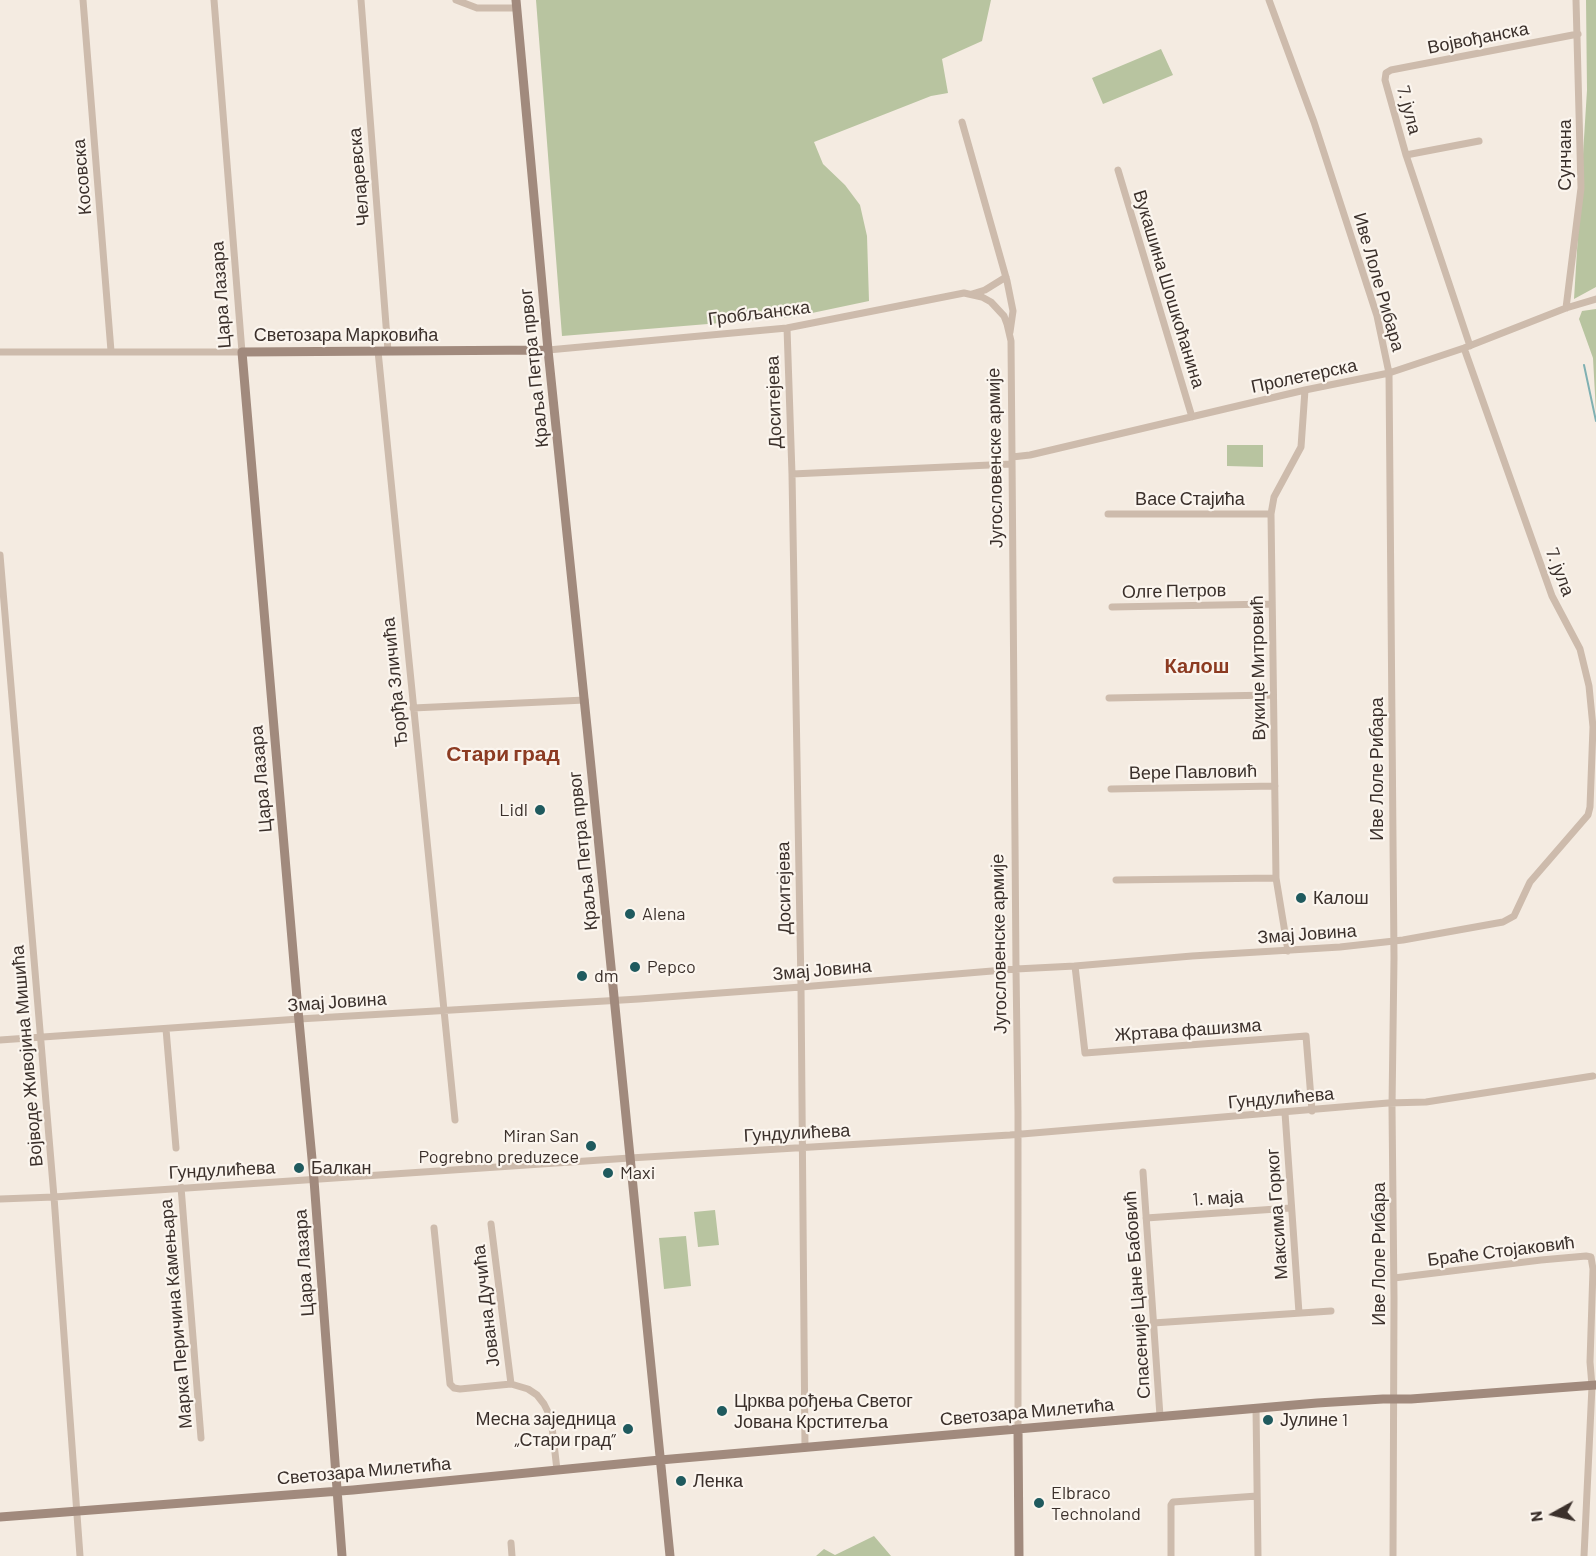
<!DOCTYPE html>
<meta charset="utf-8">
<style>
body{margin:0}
#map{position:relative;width:1596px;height:1556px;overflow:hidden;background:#f4ebe1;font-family:Barlow,sans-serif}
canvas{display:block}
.north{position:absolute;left:1524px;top:1484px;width:60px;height:60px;-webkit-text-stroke:4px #fbf5ee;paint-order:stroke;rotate:262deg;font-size:16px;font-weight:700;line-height:24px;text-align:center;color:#3b302b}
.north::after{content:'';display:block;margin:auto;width:21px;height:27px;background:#3b302b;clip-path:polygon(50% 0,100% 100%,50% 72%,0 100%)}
</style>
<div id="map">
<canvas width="1596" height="1556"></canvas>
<div class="north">N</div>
</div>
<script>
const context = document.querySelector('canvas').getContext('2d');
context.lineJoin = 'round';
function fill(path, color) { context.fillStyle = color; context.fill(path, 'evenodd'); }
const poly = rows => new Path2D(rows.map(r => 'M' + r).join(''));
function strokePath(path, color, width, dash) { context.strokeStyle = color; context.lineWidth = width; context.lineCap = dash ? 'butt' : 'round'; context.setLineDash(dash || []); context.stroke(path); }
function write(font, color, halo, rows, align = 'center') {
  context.font = font + ' Barlow,sans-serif'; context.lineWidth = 4.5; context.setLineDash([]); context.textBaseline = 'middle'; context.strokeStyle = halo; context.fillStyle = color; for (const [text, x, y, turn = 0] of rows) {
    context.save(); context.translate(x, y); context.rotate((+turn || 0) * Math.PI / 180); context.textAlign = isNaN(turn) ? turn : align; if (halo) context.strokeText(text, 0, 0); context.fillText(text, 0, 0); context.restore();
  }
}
fill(poly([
 [536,0,991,0,982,41,942,59,948,93,931,96,814,142,823,164,845,185,860,205,867,236,869,301,793,317,562,336],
 [1586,0,1596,0,1596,287,1574,299,1587,90],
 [1161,49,1173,75,1103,104,1092,78],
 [1596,309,1596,413,1593,358,1579,319,1582,311],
 [1227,445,1263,445,1263,467,1227,466],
 [715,1210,719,1245,698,1247,694,1212],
 [686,1236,691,1286,664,1289,659,1238],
 [874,1536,891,1556,816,1556,824,1549,835,1555]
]), '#b8c4a0');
strokePath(poly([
 [1584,365,1596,421]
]), '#7fb0b2', 2);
strokePath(poly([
 [83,0,111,351],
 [361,0,388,351],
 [456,0,477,8,517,8],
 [1269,0,1314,122,1377,316,1389,373,1394,958,1392,1107,1394,1298,1393,1556],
 [962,122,1007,281,1013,311,1010,332],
 [1406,155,1479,141],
 [1118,170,1192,417],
 [972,294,985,290,1006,277],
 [1566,308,1581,188,1576,0],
 [787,328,792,474,801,987,805,1448],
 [1470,346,1406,155,1385,80,1386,73,1391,70,1578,34],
 [548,350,787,328,964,293,982,297,991,302,1004,316,1007,324,1011,341,1012,457,1016,969,1018,1113,1018,1429],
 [378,351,455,1120],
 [0,352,242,352,214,0],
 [1012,457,1030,455,1305,390,1389,373,1464,348,1566,308,1596,299],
 [792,474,1012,464],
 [1108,514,1271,514],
 [0,555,54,1197,80,1556],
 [1112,607,1272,604],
 [1109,698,1273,695],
 [413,708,585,700],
 [1111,789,1275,786],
 [1116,880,1276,878],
 [1288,951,1276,878,1271,514,1274,497,1301,447,1305,390],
 [1075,966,1085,1053,1306,1036,1312,1111],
 [166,1029,176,1148],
 [0,1040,299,1019,639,999,801,987,1016,969,1075,966,1192,956,1340,947,1403,940,1503,922,1514,916,1530,882,1588,815,1590,807,1593,727,1589,686,1580,649,1552,596,1464,348],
 [1285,1113,1299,1313],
 [1143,1172,1160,1416],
 [181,1187,201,1438],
 [0,1199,54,1197,630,1158,1010,1135,1388,1103,1426,1102,1593,1076],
 [1146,1218,1291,1208],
 [491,1224,511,1384],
 [434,1228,450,1384,454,1388,460,1389,511,1384,528,1389,537,1395,544,1404,551,1418,557,1470],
 [1394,1278,1541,1260,1586,1256,1591,1257,1593,1269,1590,1362,1592,1386,1584,1556],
 [1153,1323,1331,1311],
 [1256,1408,1258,1556],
 [511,1543,512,1556],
 [1171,1556,1171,1505,1173,1502,1257,1496]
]), '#cdbbac', 7);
strokePath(poly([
 [516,0,548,350,587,727,670,1556],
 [1018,1429,1019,1556],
 [0,1517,353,1490,660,1460,1317,1403,1383,1399,1411,1399,1596,1385],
 [342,1556,314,1180,298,1010,242,352,548,350]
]), '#a18a7d', 9);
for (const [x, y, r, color] of [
 [540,810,6,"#1f5a5e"],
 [1301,898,6,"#1f5a5e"],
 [630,914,6,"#1f5a5e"],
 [635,967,6,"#1f5a5e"],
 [582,976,6,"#1f5a5e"],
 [591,1146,6,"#1f5a5e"],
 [299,1168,6,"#1f5a5e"],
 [608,1173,6,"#1f5a5e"],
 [722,1411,6,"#1f5a5e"],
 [1268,1420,6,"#1f5a5e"],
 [628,1429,6,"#1f5a5e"],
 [681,1481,6,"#1f5a5e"],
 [1039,1503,6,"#1f5a5e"]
]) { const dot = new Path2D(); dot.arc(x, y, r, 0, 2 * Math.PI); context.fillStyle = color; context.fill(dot); strokePath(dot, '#fbf5ee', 2); }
write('18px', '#3b302b', '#fbf5ee', [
 ["Војвођанска",1478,38,-11],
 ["7. јула",1409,110,75],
 ["Сунчана",1565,155,-90],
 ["Косовска",82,177,-95],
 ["Челаревска",359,177,-95],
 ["Иве Лоле Рибара",1379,282,74],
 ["Вукашина Шошкоћанина",1169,289,73],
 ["Цара Лазара",221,295,-94],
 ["Гробљанска",759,313,-7],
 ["Светозара Марковића",346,335],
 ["Краља Петра првог",534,368,-96],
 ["Пролетерска",1304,376,-12],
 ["Доситејева",774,402,-92],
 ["Југословенске армије",995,458,-91],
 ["Васе Стајића",1190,499],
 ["7. јула",1560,572,69],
 ["Олге Петров",1174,591,-1],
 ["Вукице Митровић",1258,668,-91],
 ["Ђорђа Зличића",395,682,-96],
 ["Иве Лоле Рибара",1377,769,-90],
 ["Вере Павловић",1193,772,-1],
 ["Цара Лазара",261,779,-95],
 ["Краља Петра првог",583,851,-96],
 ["Доситејева",784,888,-91],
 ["Змај Јовина",1307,934,-4],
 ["Југословенске армије",999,944,-91],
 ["Змај Јовина",822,970,-5],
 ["Змај Јовина",337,1002,-4],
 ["Жртава фашизма",1188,1030,-4],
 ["Војводе Живојина Мишића",27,1056,-95],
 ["Гундулићева",1281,1098,-5],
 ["Гундулићева",797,1133,-3],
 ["Гундулићева",222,1170,-3],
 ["1. маја",1218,1198,-4],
 ["Максима Горког",1277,1214,-94],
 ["Браће Стојаковић",1501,1251,-7],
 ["Иве Лоле Рибара",1379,1254,-90],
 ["Цара Лазара",304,1263,-94],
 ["Спасеније Цане Бабовић",1137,1295,-94],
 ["Јована Дучића",486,1306,-97],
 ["Марка Перичина Камењара",176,1314,-95],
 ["Светозара Милетића",1027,1412,-5],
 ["Светозара Милетића",364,1471,-5]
]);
write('18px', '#3b302b', '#fbf5ee', [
 ["Lidl",528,810,"right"],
 ["Калош",1313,898],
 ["Alena",642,914],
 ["Pepco",647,967],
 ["dm",594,976],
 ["Miran San",579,1136,"right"],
 ["Pogrebno preduzece",579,1157,"right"],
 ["Балкан",311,1168],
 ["Maxi",620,1173],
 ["Црква рођења Светог",734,1401],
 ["Јована Крститеља",734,1422],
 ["Месна заједница",616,1419,"right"],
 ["„Стари град”",616,1440,"right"],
 ["Јулине 1",1280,1420],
 ["Ленка",693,1481],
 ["Elbraco",1051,1493],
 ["Technoland",1051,1514]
], 'left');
write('bold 20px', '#8c3b22', '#fbf5ee', [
 ["Калош",1197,666]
]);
write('bold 21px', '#8c3b22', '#fbf5ee', [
 ["Стари град",503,754]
]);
</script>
